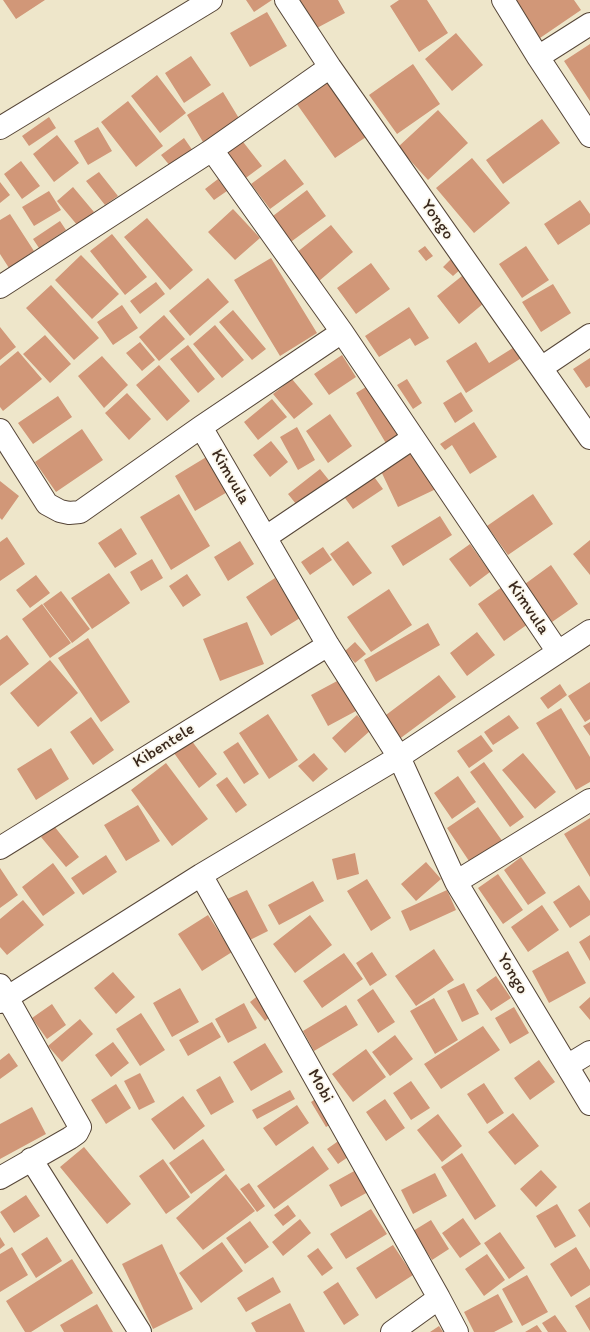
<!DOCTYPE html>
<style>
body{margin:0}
canvas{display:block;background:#eee6ca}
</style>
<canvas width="590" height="1332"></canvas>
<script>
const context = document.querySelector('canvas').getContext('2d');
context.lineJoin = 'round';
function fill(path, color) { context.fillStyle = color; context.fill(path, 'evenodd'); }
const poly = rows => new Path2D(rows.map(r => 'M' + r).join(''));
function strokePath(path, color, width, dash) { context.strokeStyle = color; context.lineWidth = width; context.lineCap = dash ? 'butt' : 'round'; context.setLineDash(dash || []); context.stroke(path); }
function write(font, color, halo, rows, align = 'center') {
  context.font = font + ' Itim,sans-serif'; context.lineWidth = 3.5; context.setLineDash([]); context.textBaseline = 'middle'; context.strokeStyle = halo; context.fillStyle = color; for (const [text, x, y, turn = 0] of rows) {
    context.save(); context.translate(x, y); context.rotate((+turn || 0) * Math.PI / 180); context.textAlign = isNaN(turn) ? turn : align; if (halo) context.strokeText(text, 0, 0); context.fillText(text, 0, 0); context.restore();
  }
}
fill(poly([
 [3,0,45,0,16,19],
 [246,0,272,0,254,12],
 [299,0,338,0,345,13,315,29],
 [399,0,427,0,448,33,419,52,390,6],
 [513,0,574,0,581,10,540,38],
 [267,12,287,46,250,67,230,33],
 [456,33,483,65,452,91,425,59],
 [590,44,590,101,564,61],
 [191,56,211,85,184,103,165,73],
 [413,64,440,104,397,134,369,95],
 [157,75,186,113,160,133,131,96],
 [325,78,366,137,335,158,294,100],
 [223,92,240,120,203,142,187,115],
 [128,101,163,146,136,167,101,122],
 [438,110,468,143,428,180,398,147],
 [49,117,56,128,29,146,22,136],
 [542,119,560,143,503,184,486,160],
 [98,127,112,151,88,165,74,141],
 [57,135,79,163,54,182,33,154],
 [184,138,193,151,171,167,161,155],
 [240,138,262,166,243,180,221,151],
 [472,158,510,203,474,233,436,188],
 [285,159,304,184,270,209,251,184],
 [21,161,40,186,22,199,4,174],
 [99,172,118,196,105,205,86,181],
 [218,179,227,191,214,200,205,189],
 [0,182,10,195,0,203],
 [73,187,94,212,78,226,57,201],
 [307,190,326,216,288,244,269,219],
 [49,191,61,210,34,226,22,207],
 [580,200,590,214,590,224,558,245,544,224],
 [233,209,260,238,235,260,208,232],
 [10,214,34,251,9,268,0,254,0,220],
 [147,218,193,270,170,290,124,237],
 [60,221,66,230,39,248,33,239],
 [331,225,353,252,319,281,296,253],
 [112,234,147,277,125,295,90,251],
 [425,246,433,256,426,261,418,251],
 [526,246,549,280,522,298,499,264],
 [81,255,119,294,92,319,55,280],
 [271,258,317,333,280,356,234,280],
 [452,258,462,268,453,276,443,267],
 [371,263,390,289,356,314,337,288],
 [462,276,484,303,459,324,437,296],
 [208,278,229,302,190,336,169,311],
 [156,282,165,294,140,314,130,301],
 [553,284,571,313,541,332,522,302],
 [51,285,99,338,74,360,26,308],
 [122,305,138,328,113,345,97,322],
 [409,307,429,338,415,346,410,338,379,357,365,336],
 [233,310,266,349,252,360,219,322],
 [164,315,185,339,159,361,139,337],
 [215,325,244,360,222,378,193,344],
 [0,327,16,347,0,360],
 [45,335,71,364,50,383,23,354],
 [140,342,155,360,142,371,126,353],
 [476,342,489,363,516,346,523,357,466,393,446,361],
 [188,345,215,379,198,393,170,359],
 [18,351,42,379,3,411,0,407,0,366],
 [342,355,356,377,329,395,314,374],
 [102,356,128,385,104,408,78,376],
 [590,358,590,386,586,388,573,369],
 [159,365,190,401,167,421,136,385],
 [292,379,313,404,294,419,273,394],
 [407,379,422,403,413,409,397,385],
 [371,384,403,435,387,445,356,393],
 [461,392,473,411,455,423,443,403],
 [127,393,151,419,129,440,105,413],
 [58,396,72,417,33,444,18,423],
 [272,399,287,417,258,440,244,422],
 [330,414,352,446,328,463,306,431],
 [474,422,497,457,470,474,452,445,445,450,440,444],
 [297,427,315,460,298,470,280,437],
 [82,429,103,460,56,492,35,462],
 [271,441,288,462,270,477,253,455],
 [419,450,436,489,398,507,380,469],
 [208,456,229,491,195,511,175,476],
 [320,469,332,484,300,509,288,494],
 [372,474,383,489,353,509,342,494],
 [0,481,19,496,2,520,0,518],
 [179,494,210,546,171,570,140,517],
 [533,494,553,524,508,555,487,526],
 [440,516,452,535,403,566,391,546],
 [121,528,137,554,115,568,98,543],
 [7,537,25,564,0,581,0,542],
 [590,540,590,575,573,554],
 [240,541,254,564,228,581,214,557],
 [348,541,372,573,353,586,330,554],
 [470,544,490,572,470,587,449,559],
 [323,547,332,560,310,575,301,562],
 [152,559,163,578,141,591,130,572],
 [551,565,578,604,552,622,525,584],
 [109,573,130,603,92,629,71,598],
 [187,574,201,595,183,607,169,586],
 [36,575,50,593,30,608,16,590],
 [275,578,300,618,271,636,246,597],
 [502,587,528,624,504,641,478,604],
 [389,589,412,625,371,652,347,617],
 [61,591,90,629,72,643,43,604],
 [42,604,71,643,50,658,22,619],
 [247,622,264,664,220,681,203,639],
 [428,623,440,645,376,682,364,660],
 [477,632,495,655,467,676,450,653],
 [7,635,29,664,0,686,0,640],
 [88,638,130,702,101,722,58,658],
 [355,642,366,654,355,663,345,651],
 [50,660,78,693,38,727,10,693],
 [439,675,456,697,398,740,382,718],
 [339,680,356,711,328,726,311,695],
 [590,682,590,719,585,722,568,696],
 [560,684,567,695,548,709,540,698],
 [561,708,590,757,590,782,576,790,536,723],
 [268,714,298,760,269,779,239,733],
 [357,715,371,730,345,753,332,738],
 [509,715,519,728,493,745,484,732],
 [91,717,114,750,93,765,70,732],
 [590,722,590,736,583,726],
 [481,735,493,751,469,768,457,751],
 [191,740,217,774,199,788,174,753],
 [238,742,259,774,244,784,223,752],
 [51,748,69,779,36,800,17,769],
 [314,753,328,769,313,782,298,766],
 [523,753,556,792,535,809,502,770],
 [484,762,524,817,510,827,470,772],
 [166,763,208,819,172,846,131,790],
 [458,776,476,802,452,819,434,793],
 [227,777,247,805,236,813,216,785],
 [138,805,160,841,126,861,104,825],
 [478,807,503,842,471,864,447,828],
 [590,818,590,877,564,834],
 [54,826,79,857,66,867,41,837],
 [355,853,359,874,337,880,332,859],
 [106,855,117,872,83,895,71,878],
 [521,857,546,893,528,905,504,870],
 [426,862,441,879,416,901,401,884],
 [53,863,75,893,43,916,22,887],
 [0,868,18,895,0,908],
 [498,874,523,910,503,924,478,888],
 [367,879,391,918,371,931,347,891],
 [313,881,324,901,279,925,268,905],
 [579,885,590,901,590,915,570,928,553,902],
 [247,890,268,931,246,942,225,900],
 [447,890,456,910,410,931,401,911],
 [23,900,44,925,7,955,0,947,0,919],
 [542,905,559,930,528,952,511,927],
 [208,915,232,952,202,971,178,934],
 [310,915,332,945,295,973,273,944],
 [590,935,590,961,579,942],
 [434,949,454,980,416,1006,395,976],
 [568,951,586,983,549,1003,532,971],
 [372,952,387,975,370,986,356,963],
 [344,953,363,979,322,1008,303,981],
 [113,972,135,997,116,1014,94,988],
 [496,976,511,998,491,1011,476,990],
 [464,983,479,1014,462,1022,447,991],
 [180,988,199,1022,172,1037,153,1003],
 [373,989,395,1022,378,1033,357,1000],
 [260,994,274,1013,265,1021,250,1002],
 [590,997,590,1020,579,1007],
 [434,998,458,1040,435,1054,410,1011],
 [244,1003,257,1028,228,1043,215,1019],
 [52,1004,66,1025,47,1039,32,1018],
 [346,1005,358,1025,314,1051,303,1031],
 [514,1007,529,1033,510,1044,495,1018],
 [141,1013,165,1050,140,1066,116,1029],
 [80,1019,93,1034,62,1062,48,1046],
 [212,1022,221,1037,188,1056,179,1040],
 [483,1026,500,1050,441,1089,424,1064],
 [395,1035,413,1059,390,1076,372,1052],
 [113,1042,129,1063,111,1077,95,1055],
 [265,1043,283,1072,251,1091,233,1062],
 [366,1049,386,1077,353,1102,332,1074],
 [9,1053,18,1066,0,1079,0,1060],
 [539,1060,555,1082,530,1100,514,1078],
 [140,1073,155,1102,139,1110,124,1081],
 [220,1076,234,1102,211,1115,196,1090],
 [411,1081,430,1108,411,1120,393,1093],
 [484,1083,504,1113,487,1124,467,1094],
 [116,1084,131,1108,106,1124,91,1100],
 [290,1090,295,1099,257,1119,252,1110],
 [183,1096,205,1126,174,1150,151,1119],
 [320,1096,336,1121,326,1127,311,1102],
 [385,1099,405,1128,386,1141,366,1112],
 [297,1105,309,1123,276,1146,263,1128],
 [32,1107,46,1134,0,1159,0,1124],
 [513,1113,539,1146,515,1165,488,1132],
 [438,1114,462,1146,442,1162,417,1130],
 [344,1137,355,1152,338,1164,327,1149],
 [203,1139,225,1170,191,1194,169,1163],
 [313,1146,329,1169,274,1209,257,1186],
 [84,1147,131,1204,107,1224,60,1167],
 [462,1153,496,1206,475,1220,441,1167],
 [163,1159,190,1197,166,1214,139,1176],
 [356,1170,368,1192,341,1207,329,1185],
 [541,1170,557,1187,536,1207,520,1189],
 [435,1173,447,1196,413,1214,401,1190],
 [226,1174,255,1211,203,1250,176,1218],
 [249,1183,265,1206,257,1212,240,1189],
 [26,1195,40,1216,14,1233,0,1212],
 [590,1202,590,1228,578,1210],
 [557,1204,576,1236,555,1248,536,1216],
 [288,1205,296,1216,283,1226,274,1215],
 [371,1209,387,1234,346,1259,330,1234],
 [463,1218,481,1244,460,1258,442,1233],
 [300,1219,311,1233,283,1256,272,1242],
 [431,1220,449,1249,432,1260,413,1231],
 [250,1221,269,1247,245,1264,226,1238],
 [500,1232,525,1268,509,1279,484,1243],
 [0,1237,5,1245,0,1249],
 [47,1237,62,1261,36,1278,21,1254],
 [222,1242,243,1271,201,1303,179,1273],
 [162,1244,193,1309,153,1329,122,1264],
 [393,1245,413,1275,376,1299,356,1268],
 [12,1247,28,1275,0,1292,0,1254],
 [576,1247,590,1270,590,1285,571,1297,550,1264],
 [318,1248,333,1268,322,1276,307,1256],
 [487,1254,505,1280,484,1296,465,1269],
 [72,1259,93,1293,31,1332,25,1332,6,1301],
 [527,1275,548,1312,522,1326,502,1289],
 [273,1277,281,1292,246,1312,237,1298],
 [338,1282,359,1315,344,1325,323,1292],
 [498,1294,513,1322,494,1332,474,1332,464,1312],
 [590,1297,590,1331,575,1306],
 [290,1303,305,1332,256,1332,251,1323],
 [97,1304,113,1332,64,1332,60,1325],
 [555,1315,567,1332,548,1332,542,1323],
 [537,1325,542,1332,525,1332],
 [439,1326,443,1332,430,1332]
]), '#d19778');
const minor = poly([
 [286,0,330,67,590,438],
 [503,0,538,57,590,136],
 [538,57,590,24],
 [0,128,211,0],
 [212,150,342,332,558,652],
 [0,287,212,150,330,67],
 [541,368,590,335],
 [201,427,328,645,399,757,456,882,590,1104],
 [0,430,47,504,60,511,69,513,80,512,201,427,342,332],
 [266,537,413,438],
 [0,848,328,645],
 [201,875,439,1298,457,1332],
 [456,882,590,800],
 [0,985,80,1127,77,1133,70,1138,0,1178],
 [0,1002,201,875,399,757,590,631],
 [567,1066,590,1052],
 [31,1159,140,1332],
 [392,1332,439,1298]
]);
strokePath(minor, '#564638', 24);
strokePath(minor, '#fff', 22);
write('17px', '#3b2a1e', '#fbf7ec', [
 ["Yongo",437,220,55],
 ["Kimvula",230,477,60],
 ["Kimvula",528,608,56],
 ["Kibentele",164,746,-32],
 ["Yongo",512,974,59],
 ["Mobi",320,1086,61]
]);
</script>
